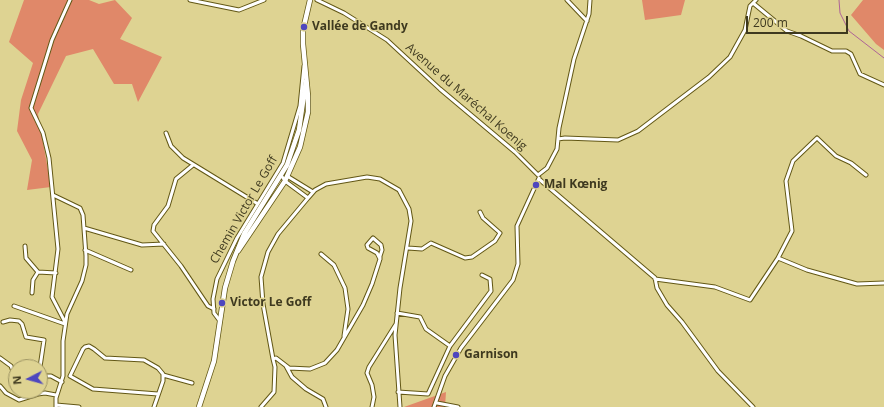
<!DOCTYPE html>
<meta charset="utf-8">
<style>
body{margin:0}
#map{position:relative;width:884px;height:407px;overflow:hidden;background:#ded392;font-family:"Open Sans",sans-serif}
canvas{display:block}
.north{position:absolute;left:8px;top:359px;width:40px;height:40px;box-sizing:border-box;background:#ded392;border:1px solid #9e9564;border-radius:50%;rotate:264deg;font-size:11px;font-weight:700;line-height:16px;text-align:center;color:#3e391f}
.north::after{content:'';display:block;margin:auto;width:14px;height:18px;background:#4e47be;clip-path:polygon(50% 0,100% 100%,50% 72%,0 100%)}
.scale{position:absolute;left:746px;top:16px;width:102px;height:18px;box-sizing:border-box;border:2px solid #3e391f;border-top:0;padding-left:5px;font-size:12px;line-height:14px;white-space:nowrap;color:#3e391f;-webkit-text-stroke:3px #ded392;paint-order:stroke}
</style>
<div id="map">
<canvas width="884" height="407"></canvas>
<div class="north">N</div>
<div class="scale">200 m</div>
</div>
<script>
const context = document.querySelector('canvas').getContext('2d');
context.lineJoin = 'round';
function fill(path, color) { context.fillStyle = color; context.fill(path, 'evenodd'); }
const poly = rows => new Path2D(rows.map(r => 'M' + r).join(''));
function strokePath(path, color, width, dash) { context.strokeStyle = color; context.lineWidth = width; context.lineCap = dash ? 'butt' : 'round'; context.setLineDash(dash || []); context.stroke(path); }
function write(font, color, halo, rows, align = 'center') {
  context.font = font + ' "Open Sans",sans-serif'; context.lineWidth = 3; context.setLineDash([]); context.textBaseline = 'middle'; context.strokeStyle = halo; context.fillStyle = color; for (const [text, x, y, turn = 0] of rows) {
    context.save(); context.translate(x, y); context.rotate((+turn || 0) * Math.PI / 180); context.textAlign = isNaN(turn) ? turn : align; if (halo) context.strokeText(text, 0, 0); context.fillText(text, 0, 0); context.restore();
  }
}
fill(poly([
 [24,0,89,0,99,4,115,0,132,18,120,39,162,57,138,102,132,84,114,84,93,49,66,56,38,114,51,187,27,190,32,160,17,131,21,100,33,63,9,42],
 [642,0,685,0,681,15,645,20],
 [863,0,884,0,884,50,876,44,851,15],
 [446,392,445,407,404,407]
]), '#e08869');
strokePath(poly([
 [839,0,840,13,849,31,884,58]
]), '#ae6397', 1);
const street = poly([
 [190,0,239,10,264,0],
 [317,0,344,13,387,40,440,89,515,152,538,175],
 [567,0,587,21],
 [753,3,787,31,801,36,832,51,846,51,851,54,860,74,884,85],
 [166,133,171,146,183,158,258,204],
 [558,139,565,138,618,140,638,131,709,77,730,57,745,30,750,6,756,0],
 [193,165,176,179,168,206,154,225,153,231,181,266,208,306,214,309],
 [281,175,285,181,308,198],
 [538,175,547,168,557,149,559,128,574,59,589,14,590,0],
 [866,175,851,163,836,156,817,138,793,161,786,181,792,231,778,258,807,270,857,284,884,283],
 [287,176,313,192],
 [539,179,655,278,657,288,667,305,682,322,718,371,753,407],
 [53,195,80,208,83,215,86,256,86,265,82,281,67,314,63,341,63,376,56,398,56,407],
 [84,228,142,245,164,244],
 [25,246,26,258,38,272],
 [408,248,422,249,431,243,465,258,472,257,495,241,500,233,483,218,480,212],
 [85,250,131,270],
 [321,254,334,265,345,288,348,309,344,336],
 [655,279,715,287,750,300,778,258],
 [32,293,33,280,38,272,56,273],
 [14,306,65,324],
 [397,313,420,317,426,329,450,346,491,291,490,279,482,275],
 [220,321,214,313,213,299,217,279,237,238,283,163,300,106,304,66],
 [3,322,10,320,19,321,22,324,26,337,44,340,40,367],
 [65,322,52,297,58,249,49,158,43,133,31,108,52,40,70,0],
 [0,358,11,366,16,379],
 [273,359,263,304,261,277,268,252,278,234,308,198,315,190,326,184,367,177,380,179,399,190,409,209,411,221,400,288,395,335,400,407],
 [286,366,292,377,306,389,323,399,326,407],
 [40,372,41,376,51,376,62,382],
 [163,375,192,383],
 [0,386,6,393,19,400,38,394,45,393,56,395],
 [398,392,428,394,450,346],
 [437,403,458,407],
 [56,405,79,407],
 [154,407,163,381,163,374,158,368,144,360,105,358,94,349,89,346,85,347,83,349,70,376,93,389,158,394],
 [261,407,274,392,275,367,273,359,276,358,289,368,310,369,325,363,337,350,363,305,372,284,380,259,380,256,382,250,381,245,373,238,367,245,368,248,377,253,380,259],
 [372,407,374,397,372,385,367,373,369,367,396,324],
 [434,407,445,376,461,348,513,280,518,264,517,226,539,178]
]);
const secondary = poly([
 [238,251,285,181,300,147,308,112,308,96,303,44,303,30,310,0],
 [199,407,214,361,225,288,233,261,244,234,287,165,299,130,306,81]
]);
strokePath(street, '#625715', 5);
strokePath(secondary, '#625715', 6);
strokePath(street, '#fff', 3);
strokePath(secondary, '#fff', 4.5);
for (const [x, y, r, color] of [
 [304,27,4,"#4e47be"],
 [536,185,4,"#4e47be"],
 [222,303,4,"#4e47be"],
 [456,355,4,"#4e47be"]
]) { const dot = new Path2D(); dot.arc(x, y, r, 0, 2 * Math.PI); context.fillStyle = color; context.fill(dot); strokePath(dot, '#ded392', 1.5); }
write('bold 12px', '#3e391f', '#ded392', [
 ["Vallée de Gandy",312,27],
 ["Mal Kœnig",544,185],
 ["Victor Le Goff",230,303],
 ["Garnison",464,355]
], 'left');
write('12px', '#3e391f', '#ded392', [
 ["Avenue du Maréchal Koenig",466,97,41],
 ["Chemin Victor Le Goff",244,210,-60]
]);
</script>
